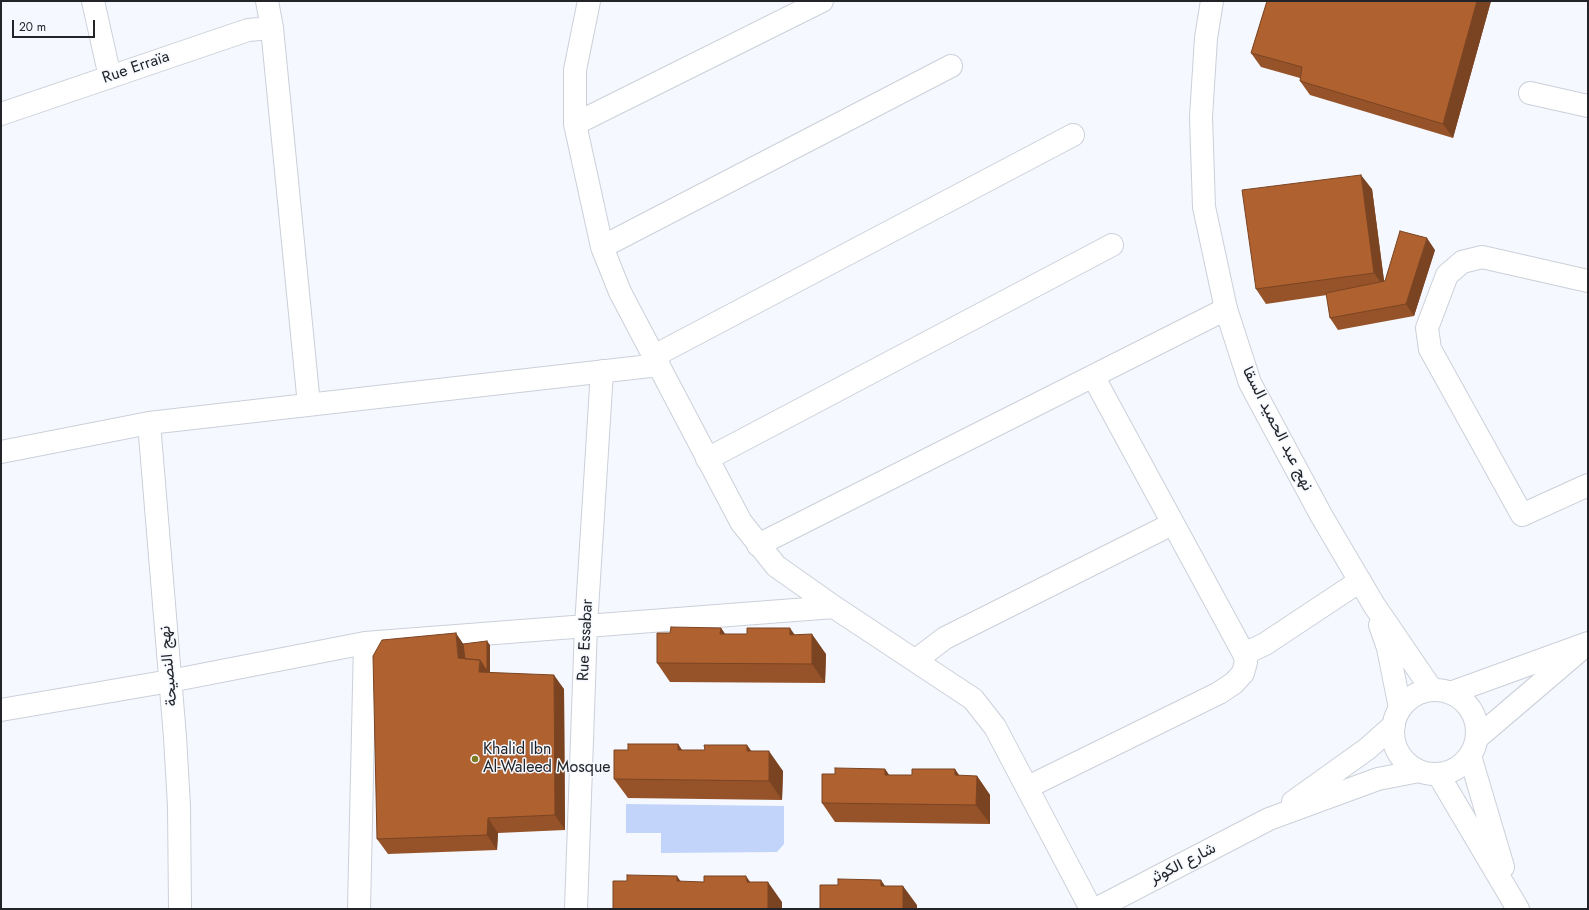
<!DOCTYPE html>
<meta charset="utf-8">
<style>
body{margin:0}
#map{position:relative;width:1589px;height:910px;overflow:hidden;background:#f5f8fe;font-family:Jost,sans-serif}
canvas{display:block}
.frame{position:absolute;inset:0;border:2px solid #222427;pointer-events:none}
.scale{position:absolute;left:12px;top:20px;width:83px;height:18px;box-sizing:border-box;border:2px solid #222427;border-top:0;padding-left:5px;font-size:12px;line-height:14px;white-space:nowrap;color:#222427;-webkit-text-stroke:3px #f5f8fe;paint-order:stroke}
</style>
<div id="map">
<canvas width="1589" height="910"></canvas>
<div class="frame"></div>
<div class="scale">20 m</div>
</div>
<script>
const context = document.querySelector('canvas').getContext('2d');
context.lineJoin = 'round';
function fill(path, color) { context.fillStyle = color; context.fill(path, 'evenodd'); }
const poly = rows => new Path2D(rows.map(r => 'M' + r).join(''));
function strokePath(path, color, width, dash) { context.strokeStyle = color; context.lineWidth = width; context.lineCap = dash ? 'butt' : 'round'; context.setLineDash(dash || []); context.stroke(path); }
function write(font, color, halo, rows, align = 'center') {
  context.font = font + ' Jost,Vazirmatn,sans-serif'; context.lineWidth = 3; context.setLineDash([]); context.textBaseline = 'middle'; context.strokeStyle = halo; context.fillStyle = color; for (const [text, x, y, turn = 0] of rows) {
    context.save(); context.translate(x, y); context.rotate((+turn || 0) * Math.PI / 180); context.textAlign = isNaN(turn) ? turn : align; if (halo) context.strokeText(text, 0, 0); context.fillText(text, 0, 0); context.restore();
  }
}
fill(poly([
 [626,804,784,806,784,844,777,852,661,853,661,833,626,833]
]), '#c2d4f9');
const minor = poly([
 [93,1,110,77],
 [267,1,272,28,309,405],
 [589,1,575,70,575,124,602,247,620,292,741,522,776,566,834,607,973,699,995,727,1091,909],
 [1530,93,1588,106],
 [1,114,248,30,272,28],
 [575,124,822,1],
 [602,247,951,66],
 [1588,281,1482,257,1462,262,1447,275,1427,328,1430,349,1522,515,1588,485],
 [654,356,1073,135],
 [1093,376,1244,654,1265,644,1360,581],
 [149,423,175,737,179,806,180,909],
 [1,452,149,423,659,365],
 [707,459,1112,245],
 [758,545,1226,309],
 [916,660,945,638,1172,524],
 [1,710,170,681,365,643,834,607],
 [1028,787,1219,693,1234,683,1243,673,1246,662,1244,654],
 [359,909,365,643],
 [576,909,586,626,602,371]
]);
const tertiary = poly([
 [1212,1,1206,38,1201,117,1204,207,1226,309,1250,383,1321,515,1374,605,1432,690],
 [1380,625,1388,648,1400,708],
 [1470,756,1503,867],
 [1438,774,1518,909]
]);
const secondary = poly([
 '1393 732a42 42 0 1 1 84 0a42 42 0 1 1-84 0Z',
 [1450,693,1588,643],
 [1477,738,1579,651],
 [1293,802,1367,749,1394,725],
 [1096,909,1269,819,1378,779,1419,771]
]);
strokePath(minor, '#cbd0d9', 24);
strokePath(tertiary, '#cbd0d9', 24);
strokePath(secondary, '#cbd0d9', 24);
strokePath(minor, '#fff', 22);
strokePath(tertiary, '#fff', 22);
strokePath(secondary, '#fff', 22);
fill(poly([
 [1267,1,1491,1,1453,138,1310,95,1300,81,1300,78,1261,67,1251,53],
 [1372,189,1384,281,1435,250,1414,316,1338,330,1330,318,1327,295,1266,304,1256,289],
 [721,628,725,634,795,635,826,654,825,683,670,682,657,663,670,633],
 [490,645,490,672,564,689,565,830,498,833,497,850,388,854,377,839],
 [678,744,682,750,752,751,783,771,782,800,628,798,614,779,628,750],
 [885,769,889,775,977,776,990,795,990,824,835,822,822,803,835,774]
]), '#965329');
fill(poly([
 [1477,1,1491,1,1453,138,1443,124],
 [1361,175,1372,189,1385,288,1374,273],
 [1427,238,1435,250,1414,316,1406,304],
 [721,628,734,647,720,634],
 [790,628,804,648,790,635],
 [456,633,466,648,468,669,458,658],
 [812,634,826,654,825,683,812,664],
 [487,641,490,645,490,675,479,672,480,660],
 [554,675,564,689,565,830,555,815],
 [678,744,691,764,678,750],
 [747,745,761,764,747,751],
 [769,751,783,771,782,800,769,781],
 [885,769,898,788,885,775],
 [955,769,968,788,955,775],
 [977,776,990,795,990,824,976,805],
 [488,818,498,833,497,850,487,835],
 [677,876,690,895,677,881],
 [746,876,760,896,747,882],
 [881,880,894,899,881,886],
 [768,882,782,902,782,909,768,909],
 [903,886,917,905,917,909,903,909]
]), '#7a4422');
const building = poly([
 [1267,1,1477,1,1443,124,1300,81,1302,67,1251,53,1267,1],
 [1361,175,1374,273,1256,289,1242,190,1361,175],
 [1400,231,1427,238,1406,304,1330,318,1326,293,1385,281,1400,231],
 [671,627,721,628,720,634,747,634,747,628,790,628,790,635,812,634,812,664,657,663,657,633,670,633,671,627],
 [456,633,458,658,480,660,479,672,554,675,555,815,488,818,487,835,377,839,373,656,382,640,456,633],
 [487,641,487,671,480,660,465,659,463,644,487,641],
 [628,744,678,744,678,750,705,750,704,745,747,745,747,751,769,751,769,781,614,779,614,750,628,750,628,744],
 [835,768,885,769,885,775,912,775,912,769,955,769,955,775,977,776,976,805,822,803,822,774,835,774,835,768],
 [627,875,677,876,677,881,704,882,704,876,746,876,747,882,768,882,768,909,613,909,613,881,627,881,627,875],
 [838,879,881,880,881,886,903,886,903,909,820,909,820,885,838,885,838,879]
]);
fill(building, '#af6130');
strokePath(building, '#7a4422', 1);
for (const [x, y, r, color] of [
 [475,759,4,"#7c7b22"]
]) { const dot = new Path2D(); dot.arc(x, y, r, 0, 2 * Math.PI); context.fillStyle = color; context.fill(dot); strokePath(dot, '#f5f8fe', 1.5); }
write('16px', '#222427', '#f5f8fe', [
 ["Rue Erraïa",136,68,-19],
 ["نهج عبد الحميد السقا",1277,429,63],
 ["Rue Essabar",586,640,-87],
 ["نهج النصيحة",169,666,-95],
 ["شارع الكوثر",1183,864,-27]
]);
write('16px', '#222427', '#f5f8fe', [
 ["Khalid Ibn",483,750],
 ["Al-Waleed Mosque",483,768]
], 'left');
</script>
